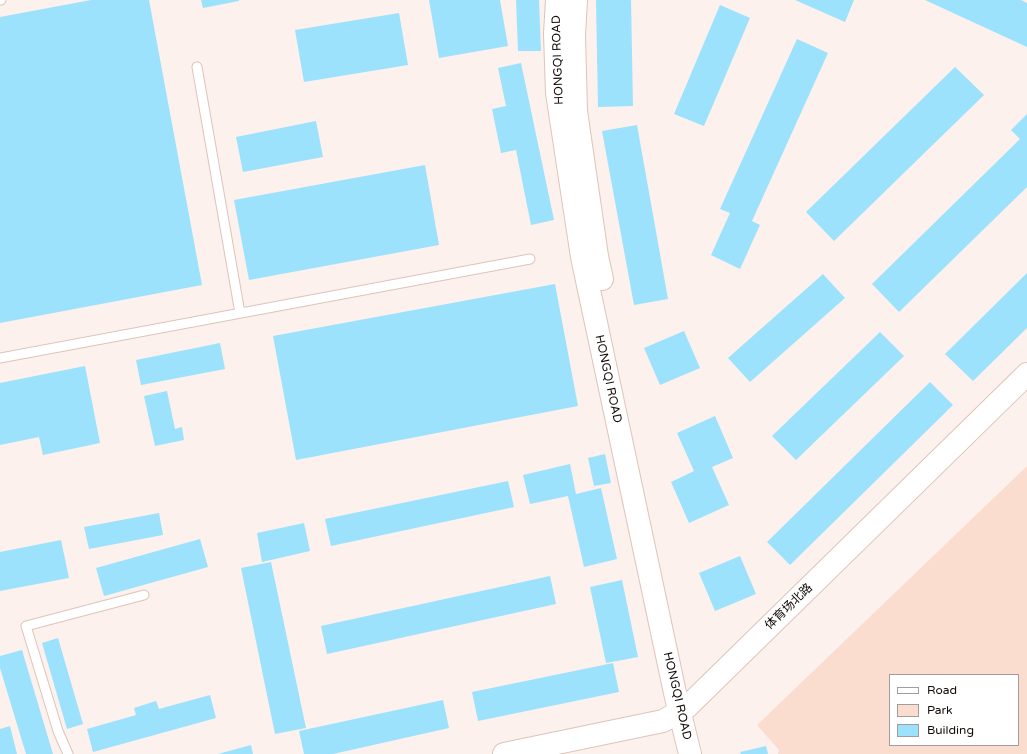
<!DOCTYPE html>
<meta charset="utf-8">
<style>
body{margin:0}
#map{position:relative;width:1027px;height:754px;overflow:hidden;background:#fcf1ed;font-family:"Varela Round",sans-serif}
canvas{display:block}
.legend{position:absolute;left:889px;top:674px;width:130px;height:72px;box-sizing:border-box;background:#fff;border:1px solid #a09d9c;margin:0;padding:5px 7px;list-style:none;font-size:12px;color:#120a07}
.legend li{display:flex;align-items:center;gap:8px;height:20px}
.legend b{width:20px;border:1px solid #a09d9c}
</style>
<div id="map">
<canvas width="1027" height="754"></canvas>
<ul class="legend">
<li><b style="height:5px;background:#fff"></b>Road</li>
<li><b style="height:11px;background:#fbddcf"></b>Park</li>
<li><b style="height:11px;background:#9ce2fd"></b>Building</li>
</ul>
</div>
<script>
const context = document.querySelector('canvas').getContext('2d');
context.lineJoin = 'round';
function fill(path, color) { context.fillStyle = color; context.fill(path, 'evenodd'); }
const poly = rows => new Path2D(rows.map(r => 'M' + r).join(''));
function strokePath(path, color, width, dash) { context.strokeStyle = color; context.lineWidth = width; context.lineCap = dash ? 'butt' : 'round'; context.setLineDash(dash || []); context.stroke(path); }
function write(font, color, halo, rows, align = 'center') {
  context.font = font + ' "Varela Round","Noto Sans SC",sans-serif'; context.lineWidth = 3; context.setLineDash([]); context.textBaseline = 'middle'; context.strokeStyle = halo; context.fillStyle = color; for (const [text, x, y, turn = 0] of rows) {
    context.save(); context.translate(x, y); context.rotate((+turn || 0) * Math.PI / 180); context.textAlign = isNaN(turn) ? turn : align; if (halo) context.strokeText(text, 0, 0); context.fillText(text, 0, 0); context.restore();
  }
}
fill(poly([
 [1027,466,1027,754,778,754,779,750,757,725],
 [890,675,1018,675,1018,745,890,745]
]), '#fbddcf');
fill(poly([
 [91,0,149,0,202,285,0,323,0,17],
 [201,0,239,0,239,1,203,8],
 [429,0,500,0,508,46,439,58],
 [516,0,539,0,541,51,518,51],
 [596,0,631,0,633,106,598,107],
 [795,0,854,0,845,22],
 [925,0,1021,0,1027,3,1027,47],
 [720,5,750,18,704,126,674,114],
 [399,13,408,65,304,82,295,30],
 [797,39,828,53,752,221,760,225,740,269,711,255,730,213,720,209],
 [521,63,554,220,531,225,516,150,501,153,492,109,506,106,498,68],
 [955,67,984,95,834,241,806,212],
 [1027,114,1027,187,899,312,872,284,1020,139,1011,130],
 [316,121,323,157,243,172,236,137],
 [637,125,668,299,634,305,602,131],
 [425,165,439,245,249,280,234,200],
 [1027,273,1027,328,973,381,945,354],
 [823,274,845,298,750,382,728,358],
 [555,284,578,406,296,460,273,336],
 [684,331,700,368,660,385,644,348],
 [880,332,904,356,796,460,772,436],
 [220,343,225,369,141,385,136,360],
 [85,366,100,443,43,455,39,437,0,445,0,383],
 [930,382,953,405,790,565,767,542],
 [167,391,175,429,182,427,184,440,155,446,144,396],
 [715,416,733,458,712,467,729,505,689,523,671,482,694,471,677,433],
 [605,454,611,483,594,486,588,458],
 [570,464,576,494,601,488,617,559,584,567,568,496,530,504,523,475],
 [508,481,514,507,331,546,325,519],
 [159,513,163,535,89,549,84,527],
 [304,523,310,551,262,562,257,533],
 [200,539,208,567,104,596,96,568],
 [61,540,69,578,0,591,0,552],
 [740,556,756,594,715,611,699,573],
 [271,562,306,728,275,734,241,568],
 [550,576,556,604,327,654,321,626],
 [622,580,638,657,606,663,590,587],
 [58,638,83,724,67,729,42,643],
 [22,650,53,754,26,754,0,668,0,656],
 [613,663,619,692,478,721,472,692],
 [210,695,216,718,93,752,87,729,136,715,134,708,156,701,159,709],
 [443,700,449,728,333,754,304,754,299,731],
 [10,726,17,754,0,754,0,729],
 [251,745,253,754,218,754],
 [766,746,768,754,741,754,740,752]
]), '#9ce2fd');
const lane = poly([
 [0,0,1,0],
 [197,67,240,313],
 [0,358,530,259],
 [68,754,58,731,26,626,144,595]
]);
const secondary = poly([
 [557,0,555,34,557,93,582,257,675,693,690,754],
 [576,0,574,35,576,111,597,256,602,279],
 [504,754,663,721,687,707,1027,374]
]);
strokePath(lane, '#ddc4b9', 11);
strokePath(secondary, '#ddc4b9', 24);
strokePath(lane, '#fff', 9);
strokePath(secondary, '#fff', 22);
write('12px', '#120a07', '#fff', [
 ["HONGQI ROAD",558,60,-92],
 ["HONGQI ROAD",608,379,78],
 ["体育场北路",789,607,-44],
 ["HONGQI ROAD",677,696,77]
]);
</script>
